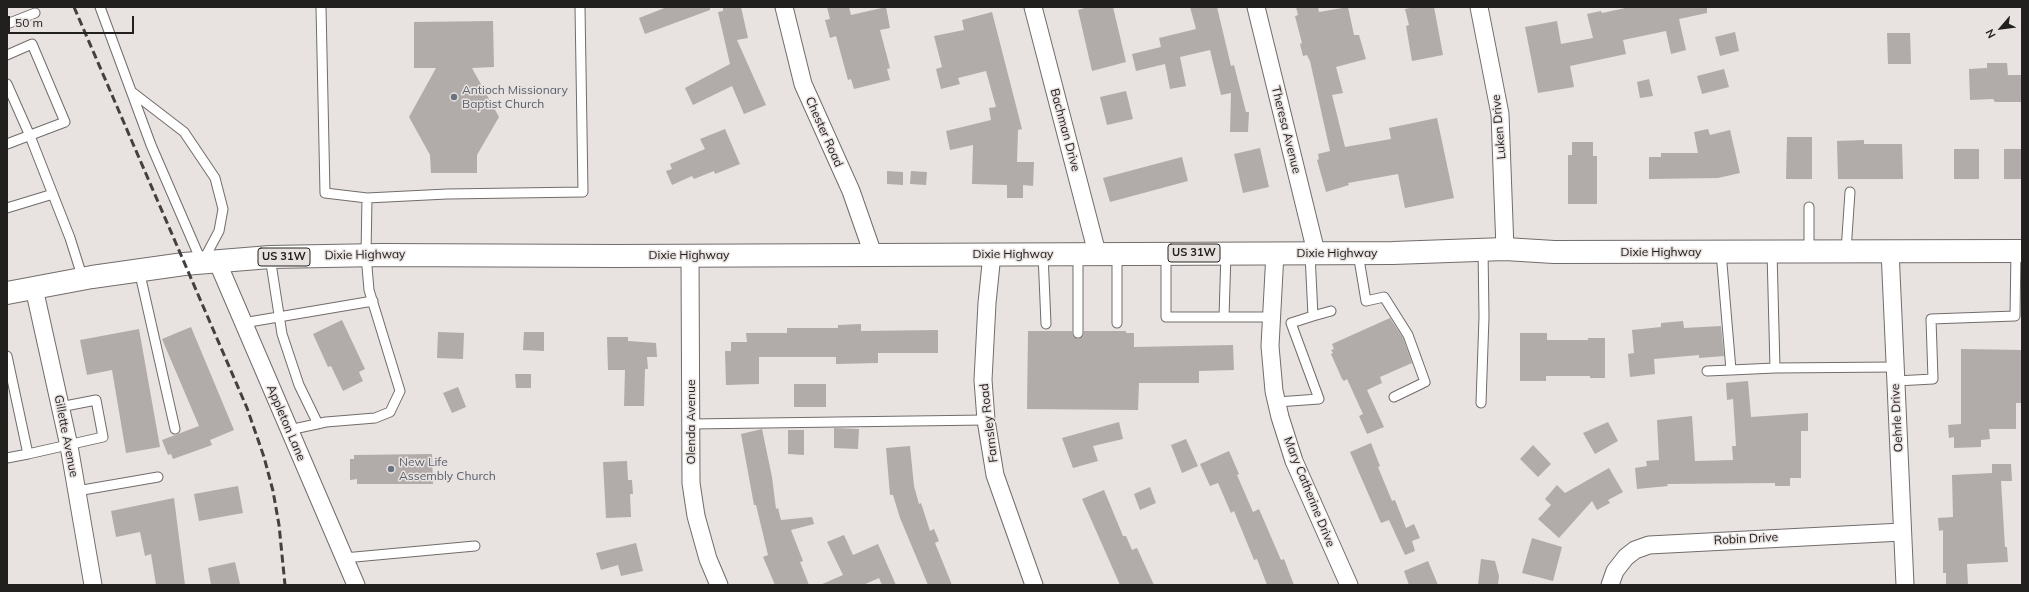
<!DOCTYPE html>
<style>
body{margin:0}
#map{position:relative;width:2029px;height:592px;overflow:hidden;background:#e8e2e0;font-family:Mulish,sans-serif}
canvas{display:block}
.frame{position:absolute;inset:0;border:8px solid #22201f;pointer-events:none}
.north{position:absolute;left:1981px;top:8px;width:40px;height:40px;-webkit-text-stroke:3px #e8e2e0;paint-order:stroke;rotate:242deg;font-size:11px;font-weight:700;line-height:16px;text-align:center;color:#22201f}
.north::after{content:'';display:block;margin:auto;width:14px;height:18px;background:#22201f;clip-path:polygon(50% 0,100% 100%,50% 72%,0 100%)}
.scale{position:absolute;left:8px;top:16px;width:126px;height:18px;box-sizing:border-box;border:2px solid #22201f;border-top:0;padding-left:5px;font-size:12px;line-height:14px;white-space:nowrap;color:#22201f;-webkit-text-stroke:3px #e8e2e0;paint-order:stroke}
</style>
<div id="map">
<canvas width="2029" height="592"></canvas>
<div class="frame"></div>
<div class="north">N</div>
<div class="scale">50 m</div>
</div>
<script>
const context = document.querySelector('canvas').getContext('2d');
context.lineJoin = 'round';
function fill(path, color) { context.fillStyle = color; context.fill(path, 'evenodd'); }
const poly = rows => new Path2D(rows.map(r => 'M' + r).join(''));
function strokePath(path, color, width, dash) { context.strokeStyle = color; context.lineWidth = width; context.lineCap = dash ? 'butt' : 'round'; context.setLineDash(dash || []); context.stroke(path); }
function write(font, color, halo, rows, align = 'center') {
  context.font = font + ' Mulish,sans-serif'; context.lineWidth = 3; context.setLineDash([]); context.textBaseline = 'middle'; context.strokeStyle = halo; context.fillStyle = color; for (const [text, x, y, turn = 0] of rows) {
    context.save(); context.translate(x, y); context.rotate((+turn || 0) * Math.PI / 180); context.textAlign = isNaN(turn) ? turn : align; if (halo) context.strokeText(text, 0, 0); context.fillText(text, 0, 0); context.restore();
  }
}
fill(poly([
 [667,7,710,7,710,10,645,34,639,18],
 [723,7,741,7,748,38,737,40,766,105,744,114,732,86,693,105,685,88,730,64,718,12,723,11],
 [827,7,849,7,851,15,886,7,890,28,880,30,890,68,887,69,890,80,854,89,851,79,848,80,836,36,830,38,825,20,830,19],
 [1088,7,1113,7,1126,62,1092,71,1078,10],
 [1190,7,1217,7,1231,66,1234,65,1246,112,1249,112,1248,132,1230,132,1231,93,1221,95,1210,50,1180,57,1186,86,1170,89,1165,64,1136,71,1132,54,1161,47,1159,38,1196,29],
 [1296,7,1318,7,1319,12,1348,7,1354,35,1359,35,1366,59,1336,67,1343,93,1332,95,1345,147,1391,139,1389,128,1437,118,1454,198,1405,208,1398,174,1348,183,1349,185,1326,192,1317,160,1319,159,1318,154,1330,151,1310,61,1307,55,1303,56,1300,44,1302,43,1295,16,1298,15],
 [1415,7,1434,7,1443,55,1412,61,1406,26,1409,25,1405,9],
 [1630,7,1707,7,1707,13,1679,19,1686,50,1671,54,1666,31,1623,40,1626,54,1570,66,1574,87,1538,93,1525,27,1557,21,1561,44,1593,38,1587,14,1601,11,1602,13],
 [992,12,1022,129,1018,130,1017,162,1034,162,1033,186,1023,185,1023,198,1007,198,1007,185,972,184,973,145,950,150,946,131,991,120,989,108,996,107,986,71,958,78,960,84,941,89,936,69,942,67,934,36,964,30,962,20],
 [493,21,494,67,472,68,499,117,477,155,477,173,431,173,430,155,409,117,436,68,414,68,414,22],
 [1735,32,1739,51,1720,56,1715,37],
 [1887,33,1910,33,1911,64,1888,64],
 [1987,63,2007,63,2008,75,2022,75,2022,102,1995,102,1993,99,1970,100,1969,69,1987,68],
 [1724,69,1729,87,1702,94,1697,76],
 [1649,79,1653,96,1640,98,1637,82],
 [1126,91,1133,119,1107,125,1100,97],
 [725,129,740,164,715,174,714,171,694,179,692,176,672,185,666,171,672,169,670,164,705,149,700,139],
 [1708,129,1710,135,1730,130,1740,173,1718,178,1649,179,1649,157,1661,157,1661,153,1698,153,1694,132],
 [1787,137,1812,137,1812,179,1786,179],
 [1864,140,1864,144,1902,144,1903,179,1838,179,1837,141],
 [1572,142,1593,142,1593,156,1597,156,1597,204,1568,204,1568,155,1572,155],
 [1260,148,1269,187,1243,193,1234,154],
 [1954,149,1979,149,1979,179,1954,179],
 [2004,149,2022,149,2022,179,2004,179],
 [1182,157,1188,181,1110,202,1103,178],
 [887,171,903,172,903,185,887,184],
 [911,171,927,172,926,185,910,184],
 [1390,318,1403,338,1412,363,1380,377,1382,383,1367,390,1384,427,1367,434,1359,416,1363,414,1347,379,1344,381,1342,379,1331,354,1333,353,1331,350,1334,349,1332,344],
 [342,320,365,369,359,372,363,381,343,391,331,366,328,367,313,334],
 [1683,321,1684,328,1721,326,1724,356,1699,358,1699,355,1654,359,1655,374,1630,377,1628,354,1634,353,1632,330,1661,327,1661,323],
 [861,324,861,331,938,330,938,353,878,353,878,363,836,364,836,357,759,357,759,384,726,385,725,351,731,351,731,342,747,342,746,333,787,333,787,328,838,328,838,325],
 [191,327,234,430,210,440,212,445,173,459,171,454,168,455,162,440,199,426,162,339],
 [139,329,160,447,126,453,112,370,87,375,80,340],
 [1028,331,1072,331,1073,336,1078,339,1083,336,1084,331,1126,331,1126,333,1134,333,1134,347,1233,345,1234,370,1199,371,1199,383,1139,383,1138,410,1027,409],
 [438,332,464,333,463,359,437,358],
 [524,332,544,332,544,351,523,350],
 [1520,333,1547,333,1547,340,1588,340,1588,338,1605,338,1605,378,1590,378,1590,376,1546,376,1546,381,1520,381],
 [607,337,628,337,628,341,656,343,657,357,647,357,648,369,645,369,644,406,624,406,625,370,608,370],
 [1961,349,2022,350,2022,403,2016,403,2016,429,1989,429,1990,439,1981,440,1981,447,1954,448,1954,437,1949,438,1948,425,1961,424],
 [515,374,531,374,531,388,516,388],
 [1748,381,1751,417,1808,413,1808,431,1801,431,1801,478,1790,478,1790,486,1775,486,1775,483,1667,484,1668,486,1637,489,1635,468,1647,466,1646,461,1659,460,1657,420,1692,416,1695,461,1733,460,1732,446,1736,446,1733,399,1727,400,1726,383],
 [794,384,826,384,826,407,794,407],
 [458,387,466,407,452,413,443,393],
 [1119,422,1123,439,1093,446,1098,461,1073,468,1062,438],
 [1608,422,1618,441,1595,454,1583,433],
 [834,428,859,429,858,449,834,448],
 [762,429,772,477,776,509,778,508,781,520,812,517,814,524,791,530,803,561,800,562,809,585,775,585,763,557,768,555,756,505,754,505,741,434],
 [788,430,804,430,804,455,788,454],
 [1186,439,1198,466,1182,473,1171,445],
 [1371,443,1380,466,1378,467,1392,501,1395,500,1406,528,1414,524,1420,538,1412,541,1415,551,1405,555,1389,520,1381,523,1350,452],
 [1533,445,1551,464,1538,477,1520,459],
 [910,446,914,486,919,504,921,503,930,531,934,529,939,541,935,543,952,585,928,585,900,518,893,495,890,495,886,448],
 [1229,451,1239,474,1237,475,1253,512,1259,509,1281,560,1284,559,1294,585,1267,585,1257,559,1254,560,1234,511,1231,513,1218,483,1210,486,1200,464],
 [432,454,433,484,357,484,357,479,350,480,350,459,354,459,354,455],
 [627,461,628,480,632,480,633,494,630,494,631,517,606,518,603,462],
 [1992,464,2011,464,2012,481,2001,481,2005,547,2007,547,2008,562,1967,564,1968,585,1946,585,1946,573,1943,573,1943,530,1939,531,1938,518,1953,517,1952,475,1992,473],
 [1609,468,1623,492,1608,500,1610,503,1597,510,1592,501,1559,538,1538,519,1551,505,1545,499,1557,485,1565,493],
 [238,486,243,513,199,521,194,494],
 [1150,487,1156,503,1140,510,1134,494],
 [1104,490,1123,536,1126,536,1132,550,1137,548,1154,585,1120,585,1082,499],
 [174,498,185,585,156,585,151,554,145,556,140,532,116,537,111,511],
 [844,535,853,555,878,544,896,585,882,585,879,578,863,585,820,585,843,575,827,542],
 [1532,538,1562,547,1553,581,1522,573],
 [636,543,643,571,621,576,618,565,601,570,596,553],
 [1481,559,1495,561,1499,576,1498,585,1478,585],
 [1428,561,1438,585,1409,585,1404,571],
 [235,562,240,584,211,585,208,568]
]), '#b1aba9');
const service = poly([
 [100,7,151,145,202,263],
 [321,7,325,193,367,198,447,194,583,192,580,7],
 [7,24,35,13],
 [7,55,32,44,65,122,7,144],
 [7,84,30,136,70,238,83,279],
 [132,92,184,132,215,178,223,209,219,231,203,261],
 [7,208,53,194],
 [1846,251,1850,192],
 [1772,252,1775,368,1895,367],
 [1809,252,1809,207],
 [1358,253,1366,301,1384,297,1408,335,1425,382,1394,397],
 [1043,254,1046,324],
 [1166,254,1166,317,1271,317],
 [1078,255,1078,333],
 [270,257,282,334,299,385,318,424],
 [139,270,175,429],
 [1313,316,1331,311],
 [1224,317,1226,253],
 [243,323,373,301],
 [1117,323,1117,254],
 [7,356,28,454,103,437,96,400,60,407],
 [1731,370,1775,368],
 [1707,371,1731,370,1721,252],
 [1896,381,1933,379,1931,319,2015,316,2016,251],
 [1277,402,1319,399,1291,323,1313,316,1310,254],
 [1481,403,1484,317,1483,249],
 [691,424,986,420],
 [289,430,326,422,375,418,390,412,400,391,369,290,366,255,367,198],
 [7,458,28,454],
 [77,491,158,477],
 [344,558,475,546]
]);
const minor = poly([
 [784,7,803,84,851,191,873,254],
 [1033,7,1097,253],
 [1256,7,1316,252],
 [1479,7,1500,114,1505,249],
 [1890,250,1905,585],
 [1275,253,1270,346,1274,391,1280,417,1294,461,1349,585],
 [992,254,987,303,983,380,986,420,995,475,1034,585],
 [690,255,691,483,696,516,708,559,719,585],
 [217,261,356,585],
 [34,288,69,446,93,585],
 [1610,585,1615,571,1626,557,1635,550,1649,545,1902,532]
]);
const primary = poly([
 [7,293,92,277,184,264,270,257,381,255,617,256,1393,253,1505,249,1554,252,2022,251]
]);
strokePath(service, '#726c6a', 11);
strokePath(minor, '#726c6a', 19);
strokePath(primary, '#726c6a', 24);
strokePath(service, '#fff', 9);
strokePath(minor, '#fff', 17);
strokePath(primary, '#fff', 22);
strokePath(poly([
 [74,7,247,408,264,457,273,491,279,525,285,585]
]), '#43403f', 3, [8, 4]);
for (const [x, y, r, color] of [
 [454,97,4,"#6b7280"],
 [391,469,4,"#6b7280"]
]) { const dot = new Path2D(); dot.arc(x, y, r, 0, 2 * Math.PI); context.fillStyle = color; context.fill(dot); strokePath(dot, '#e8e2e0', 1.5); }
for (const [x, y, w] of [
 [1194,253,52],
 [284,257,52]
]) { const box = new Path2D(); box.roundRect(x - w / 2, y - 9, w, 18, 3); context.fillStyle = '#e8e2e0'; context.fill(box); strokePath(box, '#22201f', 1); }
write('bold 11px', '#22201f', null, [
 ["US 31W",1194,253],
 ["US 31W",284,257]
]);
write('12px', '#5b616d', '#e8e2e0', [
 ["Antioch Missionary",462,90],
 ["Baptist Church",462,104],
 ["New Life",399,462],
 ["Assembly Church",399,476]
], 'left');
write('12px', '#22201f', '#e8e2e0', [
 ["Luken Drive",1499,127,-95],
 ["Bachman Drive",1065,130,75],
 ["Theresa Avenue",1286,130,76],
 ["Chester Road",824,132,66],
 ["Dixie Highway",1661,252],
 ["Dixie Highway",1337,253],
 ["Dixie Highway",1013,254],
 ["Dixie Highway",365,255,-1],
 ["Dixie Highway",689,255],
 ["Oehrle Drive",1897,418,-93],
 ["Olenda Avenue",691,422,-90],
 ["Appleton Lane",286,423,67],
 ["Farnsley Road",989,423,-97],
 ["Gillette Avenue",66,436,79],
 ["Mary Catherine Drive",1309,492,68],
 ["Robin Drive",1746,539,-3]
]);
</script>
